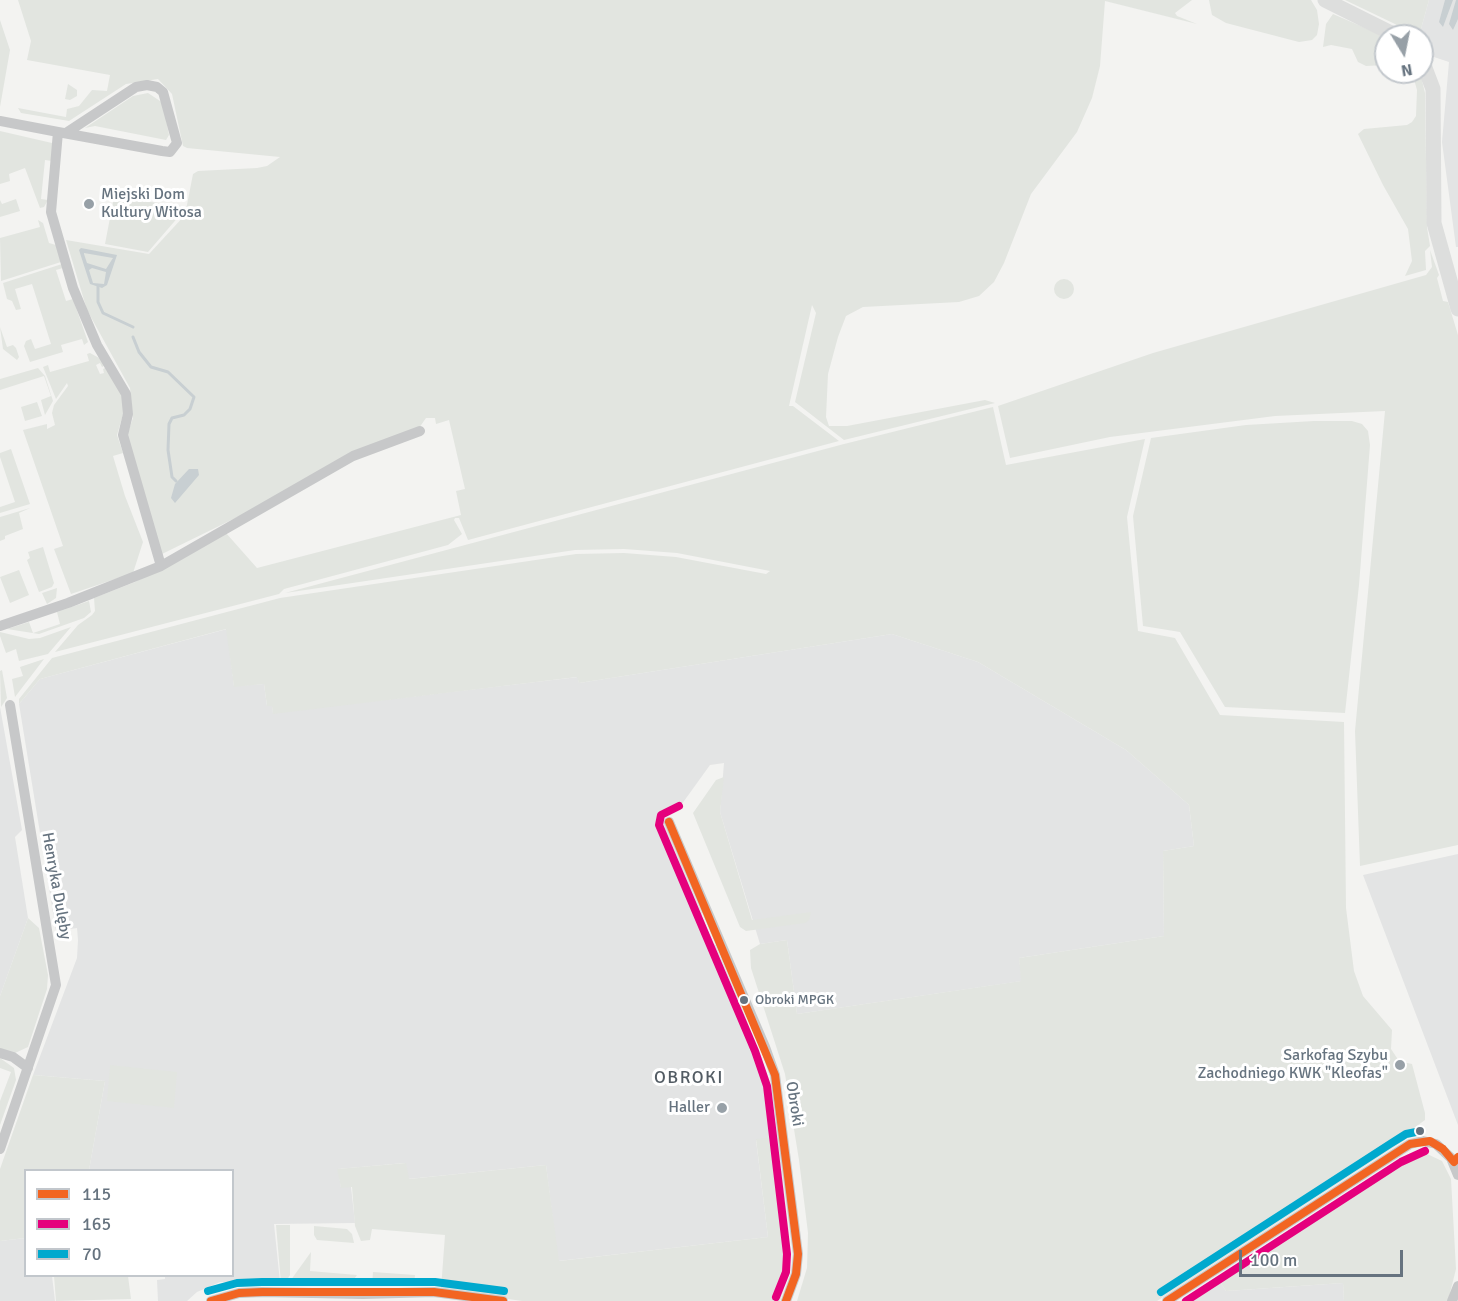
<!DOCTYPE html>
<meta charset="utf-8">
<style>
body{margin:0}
#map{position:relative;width:1458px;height:1301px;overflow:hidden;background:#f3f3f1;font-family:Signika,sans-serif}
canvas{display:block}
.legend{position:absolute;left:24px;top:1169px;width:210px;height:108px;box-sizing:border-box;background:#fff;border:2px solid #c2c7cc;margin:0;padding:8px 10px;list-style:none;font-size:18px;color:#66737f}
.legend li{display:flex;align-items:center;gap:12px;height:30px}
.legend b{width:30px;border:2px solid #c2c7cc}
.north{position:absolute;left:1374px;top:24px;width:60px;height:60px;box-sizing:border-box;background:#fff;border:2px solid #c2c7cc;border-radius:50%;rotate:170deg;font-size:16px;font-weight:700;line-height:24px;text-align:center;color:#66737f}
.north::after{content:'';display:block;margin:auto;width:21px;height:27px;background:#97a0a7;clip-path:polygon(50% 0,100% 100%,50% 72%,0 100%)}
.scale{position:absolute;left:1239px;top:1250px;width:164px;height:27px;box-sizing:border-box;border:3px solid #66737f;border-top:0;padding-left:8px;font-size:18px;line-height:21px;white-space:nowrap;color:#66737f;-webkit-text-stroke:4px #fff;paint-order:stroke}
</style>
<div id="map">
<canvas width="1458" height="1301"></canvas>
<ul class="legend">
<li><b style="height:8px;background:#f26522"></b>115</li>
<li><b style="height:8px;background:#e5007d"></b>165</li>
<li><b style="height:8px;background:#00a9ce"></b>70</li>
</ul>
<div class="north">N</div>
<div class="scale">100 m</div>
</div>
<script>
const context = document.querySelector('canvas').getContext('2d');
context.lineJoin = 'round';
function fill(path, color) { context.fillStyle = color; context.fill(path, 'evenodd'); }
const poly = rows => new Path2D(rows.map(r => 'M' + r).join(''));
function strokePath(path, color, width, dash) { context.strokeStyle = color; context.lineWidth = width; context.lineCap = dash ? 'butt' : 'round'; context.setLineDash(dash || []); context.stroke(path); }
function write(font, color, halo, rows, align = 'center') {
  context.font = font + ' Signika,sans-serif'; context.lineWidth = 6; context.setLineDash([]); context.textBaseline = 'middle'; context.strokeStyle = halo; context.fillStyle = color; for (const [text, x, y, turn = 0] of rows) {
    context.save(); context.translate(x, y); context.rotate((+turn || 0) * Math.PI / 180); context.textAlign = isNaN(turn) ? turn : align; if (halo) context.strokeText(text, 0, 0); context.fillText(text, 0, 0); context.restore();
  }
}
fill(poly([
 [1429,0,1458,0,1458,247,1456,247,1442,142,1449,62,1431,56,1422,47,1422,36,1419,36],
 [227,629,234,686,264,684,267,706,272,705,273,713,578,677,579,683,892,634,978,662,1126,750,1189,805,1194,846,1163,851,1164,936,1019,958,1022,981,797,1014,787,940,760,944,720,812,724,763,710,765,679,808,669,807,660,814,702,912,701,918,712,943,716,945,738,996,768,1080,778,1136,756,1140,768,1237,558,1261,546,1165,408,1179,405,1163,338,1169,341,1187,351,1187,355,1223,274,1224,280,1282,220,1282,197,1292,187,1301,158,1301,157,1280,165,1279,165,1276,232,1276,232,1170,89,1170,105,1081,33,1075,77,958,78,940,77,928,56,931,19,704,40,679],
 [0,707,22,830,15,837,28,918,0,996],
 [1458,854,1458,1125,1363,875],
 [25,1238,26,1276,52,1276,55,1301,0,1301,0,1241],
 [1220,1282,1226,1291,1343,1283,1344,1301,1193,1301]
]), '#e3e4e4');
fill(poly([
 [18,0,1192,0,1175,13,1177,16,1197,24,1105,1,1100,66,1092,98,1077,132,1031,194,1004,263,994,282,979,296,959,302,863,307,846,316,838,337,828,374,826,417,829,426,847,426,985,400,995,403,844,440,795,402,816,313,812,305,789,406,793,406,839,441,468,540,459,518,455,518,454,520,462,534,448,545,284,589,279,594,55,652,78,625,92,615,95,611,94,598,135,582,226,533,257,568,461,515,456,491,465,489,449,420,436,424,435,418,426,418,419,428,162,554,127,435,133,418,130,388,87,310,66,240,149,254,185,215,193,174,198,171,257,168,267,166,280,157,187,148,183,146,172,94,158,79,126,84,69,121,21,113,18,108,66,117,67,109,79,106,92,90,107,91,110,75,27,60,31,41],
 [1209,0,1311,0,1317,10,1319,24,1317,35,1312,40,1299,42,1226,23,1212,15],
 [1345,0,1429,0,1419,36,1410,36,1395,24],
 [1333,14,1386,37,1386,65,1366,66,1358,62,1352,49,1331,45,1323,47,1326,24],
 [0,20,10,50,0,107],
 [1412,72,1420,72,1425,93,1427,227,1430,246,1425,251,1426,270,1405,276,1412,261,1408,229,1383,185,1358,134,1364,129,1407,125,1412,122,1416,116,1417,90],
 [68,84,77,90,77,96,70,100,65,99],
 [148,93,163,103,169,135,166,140,95,126,85,128,133,96],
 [0,131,52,143,52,161,45,160,41,199,48,200,44,207,40,208,25,168,9,174,10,181,0,184],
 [114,197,181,206,180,215,148,252,105,244],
 [16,199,20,211,0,217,0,200,2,204],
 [38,220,43,223,49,243,56,245,61,262,1,281,0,238,40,227],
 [1430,250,1439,275,1437,278,1443,301,1448,302,1458,335,1458,845,1360,866,1355,731,1385,411,1275,416,1110,437,1010,458,998,406,1153,353,1426,275,1432,267],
 [62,264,63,268,56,270,66,301,73,299,88,342,84,345,82,339,61,345,63,352,30,362,24,346,26,341,31,339,35,349,51,344,32,284,15,289,21,309,16,310,12,301,7,299,3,283],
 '1054 289a10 10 0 1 1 20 0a10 10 0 1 1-20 0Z',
 [0,327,7,347,13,345,16,348,19,357,17,360,3,349],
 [90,353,101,359,104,366,102,367,100,363,96,365,100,374,104,373,103,369,105,368,121,390,124,411,117,435,123,453,113,456,125,496,143,542,133,573,71,594,54,549,63,546,23,430,47,424,47,429,55,425,52,413,54,405,68,386,67,383,56,399,43,367,48,365,50,372,89,361,87,354],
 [38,368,45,376,53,401,45,415,41,400,51,396,44,376,0,390,0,379],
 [37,402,42,416,25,421,21,407],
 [993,407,1006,465,1145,439,1127,517,1138,631,1175,638,1220,715,1344,722,1346,908,1354,971,1363,996,1392,1030,1391,1049,1399,1061,1394,1063,1396,1069,1405,1066,1403,1062,1412,1064,1425,1113,1425,1120,1407,1133,1405,1140,1157,1301,797,1301,807,1268,808,1233,799,1160,785,1074,751,968,750,950,760,944,787,940,797,1014,1021,981,1019,958,1164,936,1163,851,1194,846,1189,805,1126,750,978,662,892,634,579,683,577,677,273,714,272,706,267,706,264,684,234,687,226,629,40,679,19,704,19,699,52,658,280,598,576,554,624,553,676,557,766,574,770,571,677,553,624,549,575,550,285,593,844,444],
 [1314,421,1352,421,1362,424,1368,431,1370,445,1359,585,1345,713,1225,707,1180,632,1143,626,1133,516,1151,438,1246,425],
 [11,449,30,504,0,513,0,507,15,502,0,457,0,453],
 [30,508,19,513,23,529,5,536,5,539,0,541,0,517],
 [43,547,54,583,52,587,39,592,27,560,30,558,28,552],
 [19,570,29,595,10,603,0,577],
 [57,588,56,598,47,604,42,593],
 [89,601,91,612,84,618,39,634,7,629,29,622,33,633,60,624,57,612],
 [71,627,48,654,19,661,16,649,6,653,0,636,0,632,29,639,40,638],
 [44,659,15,697,12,679,23,676,20,667],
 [2,670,7,698,1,707,0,671],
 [724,777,720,812,752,920,811,912,809,920,805,923,746,931,740,927,693,813,716,780],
 [28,918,39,928,48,975,47,989,28,1047,15,1053,0,1050,0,996],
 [0,1058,14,1068,16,1080,0,1125,0,1101,11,1072,0,1068],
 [110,1065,177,1072,174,1108,107,1101],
 [33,1075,105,1081,89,1170,26,1170,25,1238,0,1241,0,1169],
 [778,1136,789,1234,790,1268,780,1301,522,1301,441,1289,445,1235,372,1229,370,1240,361,1241,355,1226,352,1187,341,1188,337,1169,406,1163,409,1179,546,1165,559,1261,768,1237,756,1139],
 [1423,1152,1442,1161,1451,1179,1456,1269,1448,1301,1344,1301,1343,1283,1226,1291,1220,1282,1416,1154],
 [276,1225,290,1225,290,1275,285,1283,281,1283],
 [314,1226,347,1229,352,1234,354,1243,317,1240,314,1235],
 [311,1252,310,1271,357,1275,350,1285,288,1284],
 [373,1272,415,1275,414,1284,372,1285],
 [54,1276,128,1276,131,1299,56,1301]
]), '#e2e5e0');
fill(poly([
 [1445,0,1453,0,1443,27,1439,22],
 [1456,0,1458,0,1458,19,1453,30,1449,24],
 [81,248,117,255,107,285,102,288,90,284,79,250],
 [84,254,84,253,113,258,106,269,87,263],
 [92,268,106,272,104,284,93,283,89,270],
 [189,469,198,469,199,475,175,503,171,498,175,484]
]), '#c8cfd2');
strokePath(poly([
 [98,286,98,302,103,313,133,327],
 [133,337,139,352,151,367,168,372,194,397,190,409,184,415,172,418,169,424,168,450,172,477,176,481]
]), '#c8cfd2', 3);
strokePath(poly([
 [0,121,58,132,162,151,170,152,177,143,163,92,157,87,147,85,136,87,66,133],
 [58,132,51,212,73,288,97,345,126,394,128,414,123,435,161,566],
 [0,626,68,603,161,566,353,456,420,431],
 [669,822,765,1047,775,1075,798,1254,796,1274,786,1301],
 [0,1053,13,1057,28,1068],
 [0,1149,56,985,10,705],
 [211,1301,239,1293,262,1292,363,1294,434,1292,503,1301],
 [1167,1301,1410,1144,1423,1141,1436,1144,1451,1158,1458,1175],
 [1452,1301,1458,1286]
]), '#c7c8c9', 10);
strokePath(poly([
 [1325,0,1397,36],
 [1422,60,1433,89,1434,223,1458,309]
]), '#dddedd', 15);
strokePath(poly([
 [669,822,775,1075,798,1254,796,1274,786,1301],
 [211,1301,239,1293,262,1292,434,1292,503,1301],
 [1167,1301,1410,1144,1430,1141,1443,1149,1454,1162,1458,1157]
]), '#f26522', 8);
strokePath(poly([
 [679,806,661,815,659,825,755,1051,767,1086,787,1254,786,1272,776,1297],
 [1186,1301,1401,1162,1425,1151]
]), '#e5007d', 8);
strokePath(poly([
 [208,1291,237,1283,262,1282,435,1282,504,1291],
 [1161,1292,1390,1144,1406,1134,1421,1131]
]), '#00a9ce', 8);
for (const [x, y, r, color] of [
 [89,204,6,"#97a0a7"],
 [744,1000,5,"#66737f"],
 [1400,1065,6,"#97a0a7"],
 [722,1108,6,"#97a0a7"],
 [1420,1131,5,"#66737f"]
]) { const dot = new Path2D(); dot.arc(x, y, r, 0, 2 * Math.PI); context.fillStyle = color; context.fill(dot); strokePath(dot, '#fff', 2); }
write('14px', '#66737f', '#fff', [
 ["Obroki MPGK",755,1000]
], 'left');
write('16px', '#66737f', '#fff', [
 ["Miejski Dom",101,195,"left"],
 ["Kultury Witosa",101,213,"left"],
 ["Sarkofag Szybu",1388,1056],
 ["Zachodniego KWK \"Kleofas\"",1388,1074],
 ["Haller",710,1108]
], 'right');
write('16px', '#66737f', '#fff', [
 ["Henryka Dulęby",56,886,80],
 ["Obroki",794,1104,81]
]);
context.letterSpacing = '1.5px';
write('18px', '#535c64', '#fff', [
 ["OBROKI",689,1078]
]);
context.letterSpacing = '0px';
</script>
